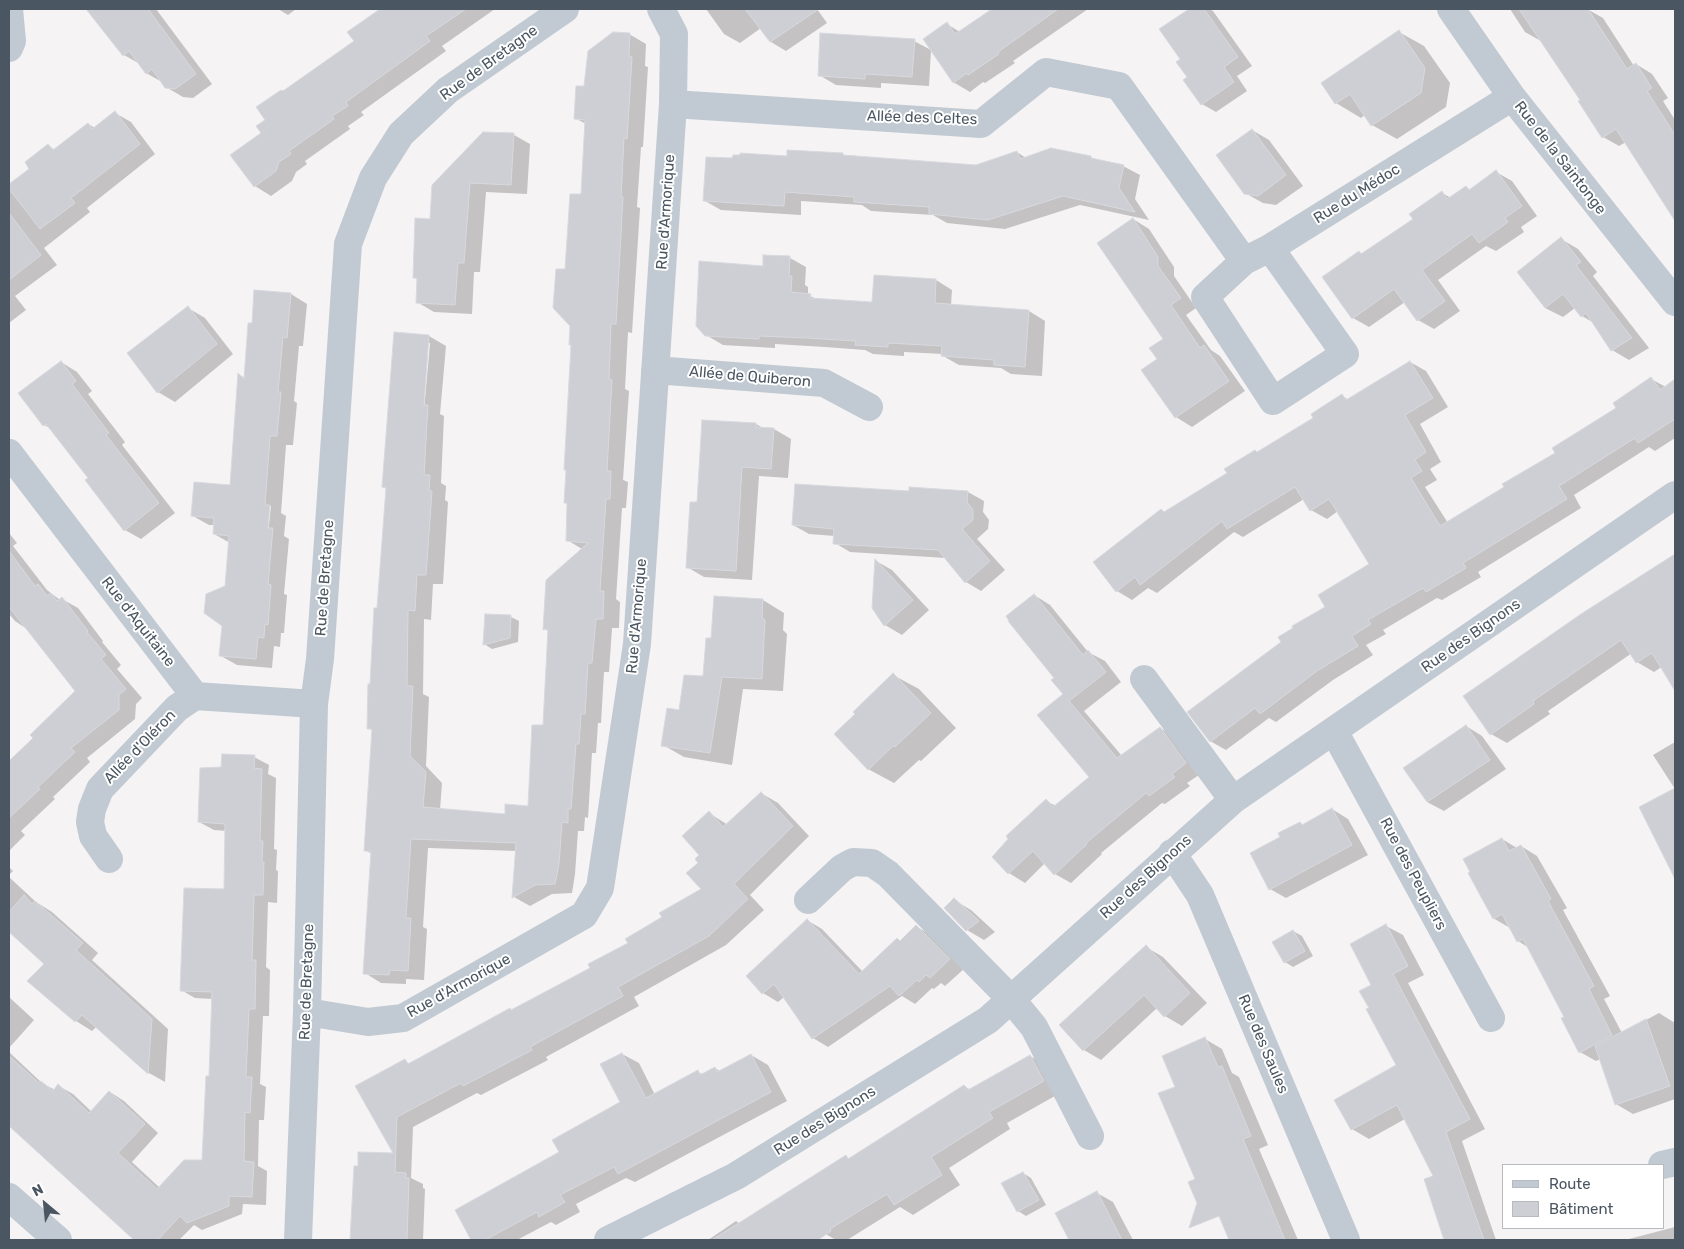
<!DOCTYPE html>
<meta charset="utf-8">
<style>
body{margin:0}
#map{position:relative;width:1684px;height:1249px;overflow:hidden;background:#f5f3f3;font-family:Rubik,sans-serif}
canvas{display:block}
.frame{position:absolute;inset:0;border:10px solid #4a5661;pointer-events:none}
.legend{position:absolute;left:1502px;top:1164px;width:162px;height:65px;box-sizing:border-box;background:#fff;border:1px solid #b7bbc0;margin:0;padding:6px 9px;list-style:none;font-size:15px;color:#4a5661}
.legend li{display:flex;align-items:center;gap:10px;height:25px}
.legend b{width:25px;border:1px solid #b7bbc0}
.north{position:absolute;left:20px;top:1179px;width:50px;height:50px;-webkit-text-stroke:4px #fff;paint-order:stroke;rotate:332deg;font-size:14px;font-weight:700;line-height:20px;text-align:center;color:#4a5661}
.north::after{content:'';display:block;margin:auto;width:18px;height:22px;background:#4a5661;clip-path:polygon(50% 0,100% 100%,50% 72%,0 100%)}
</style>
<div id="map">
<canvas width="1684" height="1249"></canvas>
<div class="frame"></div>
<ul class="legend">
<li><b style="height:6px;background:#c1cad2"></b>Route</li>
<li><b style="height:14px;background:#cdcfd5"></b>Bâtiment</li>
</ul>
<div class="north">N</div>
</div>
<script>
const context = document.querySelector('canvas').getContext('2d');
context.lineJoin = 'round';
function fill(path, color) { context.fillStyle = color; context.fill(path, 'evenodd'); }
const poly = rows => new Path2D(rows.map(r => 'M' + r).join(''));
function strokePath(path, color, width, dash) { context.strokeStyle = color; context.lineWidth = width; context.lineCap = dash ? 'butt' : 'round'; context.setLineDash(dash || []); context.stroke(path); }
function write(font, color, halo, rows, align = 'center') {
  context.font = font + ' Rubik,sans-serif'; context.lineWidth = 4; context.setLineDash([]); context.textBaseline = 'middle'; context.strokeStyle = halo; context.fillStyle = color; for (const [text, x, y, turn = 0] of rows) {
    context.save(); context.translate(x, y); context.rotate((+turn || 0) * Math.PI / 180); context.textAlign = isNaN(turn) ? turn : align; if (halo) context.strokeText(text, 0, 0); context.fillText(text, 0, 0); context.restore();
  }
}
fill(poly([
 [86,9,156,9,212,84,193,98,183,97,166,87,162,82,146,73,140,64,124,55],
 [278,9,296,9,288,15],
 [382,9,495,9,442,46,446,51,361,112,364,115,348,126,350,129,305,161,307,164,296,172,292,181,271,196,255,186,263,133,267,120,284,92,356,41,349,32],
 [706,9,817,9,827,23,786,51,771,42,761,28,740,43,724,34],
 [994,9,1088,9,1013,61,1015,63,985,83,983,82,970,92,953,82,947,24,960,32],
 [1191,9,1209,9,1213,11,1252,66,1237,76,1247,91,1216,112,1202,104,1182,60,1161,30],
 [1510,9,1580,9,1582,12,1587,9,1603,18,1634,66,1636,64,1652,74,1668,98,1663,101,1675,120,1675,218,1626,142,1619,146,1603,137,1582,100,1541,41,1525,32],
 [1399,32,1424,46,1450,83,1446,107,1397,139,1372,125,1365,115,1361,118,1336,103],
 [629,34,646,44,645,66,648,67,643,147,641,147,637,207,640,208,632,333,628,332,625,389,629,391,623,480,628,482,626,508,622,508,616,599,620,602,619,628,612,628,609,672,604,672,601,723,598,723,596,753,592,753,588,818,585,817,584,831,578,831,575,874,572,893,552,894,530,906,514,897,517,851,428,848,423,927,427,929,424,980,406,979,406,984,381,983,365,973,372,854,365,850,373,731,368,728,379,610,387,489,383,487,395,334,429,336,446,346,440,414,444,416,441,483,446,486,445,500,448,502,443,584,433,584,431,620,424,619,423,694,429,697,426,766,442,783,440,810,506,815,529,807,544,727,550,632,545,629,582,549,567,540,568,504,565,502,573,346,566,270,582,196,586,124,575,118,585,87],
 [428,343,430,343,424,411,422,411],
 [914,41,931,50,929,86,881,83,881,88,836,85,819,75],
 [115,113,131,122,155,154,87,208,90,212,44,248,57,265,15,296,26,310,9,323,9,186,31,169,49,146,55,150,88,124,95,128],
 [1252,130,1269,140,1303,186,1276,205,1263,203,1245,193],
 [514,135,530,144,527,194,486,192,480,272,474,272,472,314,434,312,417,302,418,280,414,277,432,220],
 [1017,152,1026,158,1090,157,1096,160,1123,166,1140,175,1135,199,1149,220,1080,205,1005,229,947,223,933,215,871,211,862,205,801,201,801,215,721,210,705,201,733,159,842,154,846,156,976,166],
 [1496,172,1512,181,1537,216,1521,227,1524,232,1496,251,1486,246,1438,280,1460,311,1434,329,1418,320,1405,302,1369,327,1353,318,1359,252,1363,254,1415,220,1442,193,1451,198,1466,187,1471,190],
 [1133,219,1149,229,1174,267,1174,276,1196,308,1186,315,1211,350,1220,356,1245,391,1192,427,1176,417,1143,370,1159,359,1164,339],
 [1561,239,1578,249,1597,272,1593,276,1649,348,1629,360,1612,350,1594,323,1582,316,1575,308,1563,317,1545,308],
 [790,258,806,267,805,285,808,287,808,295,819,300,873,304,936,280,952,290,951,305,1029,311,1045,321,1042,376,1011,374,1001,368,959,365,943,356,943,354,904,352,904,356,873,354,865,350,825,347,775,344,775,348,723,345,706,335,763,267],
 [291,294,307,304,303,346,299,346,294,401,297,403,293,445,286,445,281,513,286,516,284,536,289,539,284,594,287,595,284,633,281,633,280,647,274,646,272,668,237,665,221,656,230,543,214,534,215,525,209,525,193,516,232,486,240,375,245,378,253,324],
 [268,506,271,506,268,534,266,534],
 [188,308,205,318,233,354,175,402,158,392,129,353],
 [61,362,77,372,92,391,88,394,125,442,122,445,175,513,141,539,125,530,90,479,52,429,44,425],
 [1410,362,1426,371,1448,407,1420,424,1441,462,1430,469,1437,480,1425,487,1448,523,1557,454,1618,409,1651,379,1666,387,1675,381,1675,438,1655,451,1649,447,1574,495,1581,508,1478,572,1481,577,1442,600,1437,598,1383,630,1386,634,1366,645,1373,655,1333,680,1276,722,1269,718,1226,750,1210,741,1283,642,1327,607,1371,564,1338,511,1327,519,1311,510,1304,499,1243,537,1234,532,1157,593,1148,588,1132,600,1117,591,1162,510,1166,513,1228,474,1258,453,1315,418,1342,396,1349,400],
 [756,424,763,428,774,429,791,439,788,478,759,476,752,580,704,577,687,567,698,503],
 [911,492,968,492,984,501,983,512,989,520,988,529,977,539,1005,570,981,591,966,582,946,558,850,552,835,543,835,536,809,534,793,525],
 [9,533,17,543,13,546,47,590,60,600,62,599,78,608,103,641,102,642,121,665,117,669,142,698,136,704,135,719,87,758,90,762,53,797,55,799,21,831,25,835,9,851,9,763,34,738,76,691,27,629,15,621,9,614],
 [1675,556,1675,629,1666,634,1675,652,1675,658,1654,672,1637,662,1632,653,1548,711,1550,714,1507,743,1491,734,1581,615],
 [876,561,892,570,929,610,902,635,885,625],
 [1034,595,1050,605,1088,652,1105,661,1121,682,1084,711,1122,756,1160,728,1176,737,1202,773,1187,783,1190,786,1165,804,1162,803,1101,853,1102,854,1071,883,1055,874,1045,863,1025,883,1009,873,1046,801,1056,806,1091,777,1064,694,1055,679],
 [763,600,784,613,783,630,787,634,783,691,743,689,732,765,684,757,663,745,680,711,704,678,712,640],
 [486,615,511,617,519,621,518,642,492,649,484,644],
 [893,675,919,689,956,728,921,761,919,760,894,783,868,769,857,714],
 [1466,726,1482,736,1506,769,1444,811,1427,802],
 [1675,742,1675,789,1653,755],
 [254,757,269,765,268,774,276,778,274,849,277,850,276,870,278,871,277,903,268,902,266,967,270,970,269,1016,263,1016,260,1084,266,1087,264,1120,259,1120,258,1166,267,1171,266,1205,243,1204,242,1214,202,1230,194,1225,179,1240,135,1240,17,1132,20,1129,9,1119,9,1052,42,1083,55,1090,59,1086,73,1094,92,1112,110,1092,124,1101,158,1133,132,1162,160,1188,203,1161,210,1077,213,999,195,998,181,990,225,890,227,831,214,830,199,822,223,768],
 [1675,790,1675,875,1641,808],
 [761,793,778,803,809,836,750,895,764,910,726,945,634,997,639,1006,546,1057,548,1060,481,1095,477,1093,413,1127,411,1178,423,1184,423,1188,425,1189,423,1240,352,1240,355,1167,395,1154,357,1086,405,1061,410,1064,513,1011,591,968,629,943,703,889,700,863,709,813,728,825],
 [1332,809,1348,819,1368,855,1286,898,1270,889,1281,837,1300,823,1303,825],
 [1502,839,1517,848,1521,846,1537,856,1567,908,1563,910,1610,996,1604,999,1622,1033,1659,1013,1675,1023,1675,1099,1633,1114,1616,1104,1600,1059,1596,1061,1580,1052,1565,1018,1529,948,1518,941,1510,928,1493,918],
 [9,867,13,871,9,875],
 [9,877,36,902,52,912,98,953,92,960,168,1029,165,1082,149,1073,97,1026,92,1031,76,1021,29,981,45,964,9,930],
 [954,900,971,910,995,932,984,940,967,930],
 [807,920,822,929,863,972,917,927,932,935,964,969,945,986,941,983,934,989,932,988,915,1004,902,996,828,1047,813,1038,784,997,778,1002,763,993,747,976],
 [1386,926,1403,935,1424,975,1408,983,1485,1129,1462,1141,1496,1240,1445,1240,1426,1180,1435,1177,1405,1119,1369,1139,1352,1129,1398,1066,1370,1008,1373,985],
 [1293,931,1302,936,1313,956,1293,967,1285,962],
 [1146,947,1163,957,1207,1003,1182,1026,1165,1016,1157,1008,1101,1060,1084,1050],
 [9,997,34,1020,9,1048],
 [1205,1039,1222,1049,1232,1073,1239,1077,1268,1145,1259,1149,1298,1240,1236,1240,1210,1178,1177,1088],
 [622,1054,639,1063,655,1095,698,1072,702,1074,715,1068,721,1072,751,1055,768,1065,787,1101,635,1182,626,1178,576,1204,580,1212,556,1225,551,1222,517,1240,473,1240,457,1210,561,1152,622,1103],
 [1030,1056,1049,1067,1062,1092,1007,1123,1010,1129,949,1168,960,1185,913,1215,900,1207,847,1240,836,1240,824,1233,819,1227,800,1240,708,1240,736,1221,740,1224,846,1157,850,1159,964,1086,971,1090],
 [1023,1173,1031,1178,1046,1205,1026,1216,1018,1211],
 [1097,1193,1113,1202,1133,1240,1070,1240,1057,1214],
 [1675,1227,1675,1240,1625,1240]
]), '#0003');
const building = poly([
 [86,9,148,9,196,74,175,89,165,88,152,69,146,74,129,51,123,56,86,9],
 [380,9,466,9,426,36,430,41,346,102,348,106,332,116,334,119,289,151,291,154,279,162,276,171,254,187,230,155,261,133,256,126,265,120,256,107,281,90,283,91,354,41,347,32,380,9],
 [745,9,819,9,770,42,745,9],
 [992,9,1058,9,998,52,999,54,968,75,967,73,953,83,923,39,947,22,955,34,992,9],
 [1189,9,1204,9,1238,57,1224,67,1234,82,1201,105,1183,80,1187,77,1176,62,1180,59,1159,29,1189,9],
 [1519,9,1588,9,1627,69,1636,63,1652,88,1647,91,1675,135,1675,221,1616,129,1602,138,1578,101,1580,100,1519,9],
 [1399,30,1425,68,1421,93,1371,126,1350,94,1335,104,1321,83,1399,30],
 [613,32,630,33,629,56,632,57,627,139,624,138,621,197,623,197,616,324,611,324,609,379,612,380,607,471,611,471,610,499,606,499,600,591,604,591,603,619,596,619,592,663,588,663,585,714,581,714,579,744,576,744,571,809,568,809,568,823,562,822,559,864,555,884,535,885,512,898,516,843,411,839,406,918,411,918,408,971,390,970,389,975,363,974,371,851,364,851,372,729,367,729,368,684,370,684,374,608,377,608,386,488,382,487,394,332,429,335,424,405,428,405,424,475,430,475,429,491,432,491,426,575,417,575,415,611,408,610,407,686,413,686,410,756,426,772,423,807,505,814,505,804,528,806,532,725,543,725,548,628,543,630,546,580,588,543,566,541,567,503,564,503,566,470,564,470,571,345,569,345,570,326,553,308,556,269,565,269,570,194,581,194,585,120,574,119,576,86,584,86,588,51,613,32],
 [820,33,915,39,912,77,865,74,865,79,818,76,820,33],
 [115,111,140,144,71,198,75,203,40,229,9,189,9,184,29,169,25,162,48,144,53,150,88,123,92,129,115,111],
 [1252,129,1286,175,1258,196,1244,194,1216,155,1252,129],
 [483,132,514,133,511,185,470,183,464,263,458,263,455,305,416,303,417,278,413,278,415,218,430,219,432,185,483,132],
 [1051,148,1091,156,1091,158,1124,165,1119,188,1135,212,1063,196,988,220,929,214,929,207,854,202,854,197,785,192,784,206,703,201,706,157,732,158,733,155,740,155,740,153,787,156,787,150,843,153,843,155,976,165,1017,151,1020,159,1051,148],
 [1496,170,1522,206,1505,218,1508,222,1479,243,1472,234,1422,270,1445,301,1417,321,1394,289,1352,319,1322,277,1359,251,1361,254,1413,219,1409,214,1442,191,1447,199,1466,186,1469,190,1496,170],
 [9,213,41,255,9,280,9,213],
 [1133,218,1158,257,1158,266,1181,298,1171,305,1200,348,1204,345,1229,381,1175,418,1141,370,1157,359,1149,348,1163,339,1097,243,1133,218],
 [1561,237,1581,262,1576,265,1632,338,1611,351,1586,313,1581,317,1563,294,1545,308,1517,272,1561,237],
 [763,255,790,256,789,276,792,276,791,292,811,294,810,298,872,302,874,275,936,279,935,303,1029,310,1025,367,994,365,994,360,941,356,942,346,888,343,888,347,855,345,856,341,807,338,759,336,759,339,705,336,696,326,699,261,763,266,763,255],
 [254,290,291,293,287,338,283,337,278,392,281,392,277,436,270,436,265,505,270,505,268,528,273,528,268,584,271,585,268,625,265,624,264,638,258,637,256,659,219,656,222,626,204,613,206,594,225,586,229,536,213,534,214,518,191,516,194,482,230,485,238,373,244,379,248,323,252,323,254,290],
 [188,306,217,344,157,393,127,353,188,306],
 [61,361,76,381,72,384,109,433,106,435,159,503,124,531,85,480,88,478,46,424,43,426,18,393,61,361],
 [1410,361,1433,398,1405,415,1426,452,1415,460,1422,471,1411,478,1440,526,1504,487,1502,484,1555,453,1552,448,1616,408,1613,403,1651,377,1660,390,1675,379,1675,419,1638,443,1635,438,1559,486,1567,499,1463,563,1466,568,1426,592,1423,588,1368,620,1371,624,1352,636,1358,646,1317,671,1260,714,1255,708,1210,742,1187,712,1281,642,1278,637,1293,628,1292,626,1325,607,1318,595,1369,564,1329,499,1310,511,1295,487,1227,529,1222,521,1140,585,1135,577,1116,592,1093,562,1161,509,1164,512,1227,473,1224,469,1255,450,1257,452,1313,418,1311,414,1342,394,1346,400,1410,361],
 [702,420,756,423,756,427,774,428,771,469,742,467,736,571,686,568,690,502,697,502,702,420],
 [795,484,909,491,909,487,968,491,967,502,973,510,973,520,962,529,990,561,965,583,938,550,833,544,834,529,792,525,795,484],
 [9,551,35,586,38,584,47,596,51,593,57,601,62,597,88,631,87,632,106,655,101,659,126,689,119,695,119,710,71,748,75,752,38,787,40,789,9,818,9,761,33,738,30,735,75,691,9,607,9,551],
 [1675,554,1675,691,1652,653,1636,663,1621,640,1533,701,1534,704,1490,735,1463,696,1581,614,1675,554],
 [875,559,913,600,884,626,872,608,875,559],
 [1034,594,1083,655,1088,650,1106,672,1069,701,1117,758,1160,727,1186,763,1172,774,1175,777,1149,796,1146,793,1086,843,1087,844,1054,875,1033,851,1008,874,992,857,1008,839,1006,836,1046,799,1053,807,1089,777,1037,715,1063,694,1051,680,1054,678,1008,621,1009,621,1006,616,1034,594],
 [714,596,763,599,762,617,765,620,762,679,722,677,710,753,661,746,667,708,679,710,684,675,703,676,706,638,711,638,714,596],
 [485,614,511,615,510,638,483,645,485,614],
 [893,673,931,713,895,747,893,746,868,770,834,734,855,714,853,712,893,673],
 [1466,725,1490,760,1427,802,1403,768,1466,725],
 [222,754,255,755,254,768,262,769,260,841,263,841,262,862,264,862,263,895,254,895,252,960,256,960,255,1009,249,1009,246,1077,252,1077,250,1113,245,1112,244,1161,254,1162,252,1197,229,1196,229,1206,187,1223,180,1216,158,1240,134,1240,9,1126,9,1056,39,1083,41,1081,53,1091,58,1084,89,1113,109,1091,145,1124,118,1153,157,1189,184,1160,202,1160,206,1076,209,1076,212,992,180,991,184,888,224,889,225,824,198,822,200,768,221,767,222,754],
 [1675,788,1675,879,1639,807,1675,788],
 [761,792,793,826,734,884,748,899,709,936,618,987,623,996,530,1047,532,1050,463,1086,461,1083,397,1117,395,1172,406,1173,406,1178,409,1178,407,1240,350,1240,354,1166,358,1166,358,1152,393,1153,355,1086,405,1059,408,1064,510,1008,511,1010,590,968,588,964,628,943,625,939,662,917,659,913,701,889,686,873,698,863,695,859,699,855,682,836,709,811,723,827,761,792],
 [1332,808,1352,845,1269,890,1250,853,1280,837,1278,833,1300,822,1302,825,1332,808],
 [1502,838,1509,851,1521,845,1551,899,1548,901,1594,986,1589,989,1612,1035,1579,1053,1561,1018,1564,1017,1523,939,1517,942,1502,914,1493,919,1468,873,1470,872,1463,859,1502,838],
 [24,895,32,904,35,901,83,943,76,950,152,1019,148,1074,82,1015,75,1022,27,981,44,964,9,932,9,912,24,895],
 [954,898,979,921,966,931,944,908,954,898],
 [807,919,859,974,897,938,900,941,916,925,950,959,930,978,926,975,919,982,917,980,899,996,890,986,812,1039,774,984,762,994,746,976,807,919],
 [1386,924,1408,966,1393,974,1470,1119,1446,1132,1484,1240,1444,1240,1424,1179,1433,1176,1397,1105,1351,1130,1334,1100,1396,1065,1366,1009,1369,1008,1359,991,1371,985,1350,944,1386,924],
 [1293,930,1305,951,1284,963,1272,942,1293,930],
 [1146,945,1190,993,1164,1017,1144,995,1083,1051,1059,1025,1146,945],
 [1646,1019,1670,1086,1615,1105,1595,1046,1646,1019],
 [1205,1037,1218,1067,1222,1066,1251,1136,1243,1139,1285,1240,1229,1240,1219,1216,1189,1228,1197,1203,1188,1182,1195,1179,1158,1093,1175,1087,1162,1056,1205,1037],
 [622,1053,646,1098,698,1070,700,1075,715,1067,717,1072,751,1054,771,1092,618,1174,614,1167,560,1195,565,1202,539,1217,537,1212,485,1240,471,1240,455,1210,559,1152,552,1140,620,1102,600,1064,622,1053],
 [1030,1055,1044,1081,989,1112,993,1118,931,1157,942,1175,894,1205,887,1194,830,1229,831,1231,818,1240,712,1240,846,1155,848,1159,964,1085,968,1090,1030,1055],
 [1023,1172,1039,1200,1017,1212,1001,1183,1023,1172],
 [1097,1191,1122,1240,1069,1240,1055,1213,1097,1191]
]);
fill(building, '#cdcfd5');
strokePath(building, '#d7d9de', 1);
strokePath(poly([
 [1451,9,1512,97,1675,302],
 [9,48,12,41,9,9],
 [673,104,981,124,1046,72,1119,86,1244,261],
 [1270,248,1345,354,1273,401,1205,297,1244,261,1270,248,1512,97],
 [655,370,824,383,869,407],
 [9,453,195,696,314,704],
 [1144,679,1233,800],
 [1334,731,1491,1018],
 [1172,853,1200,895,1346,1240],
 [109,859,93,836,90,822,92,809,100,789,177,708,195,696],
 [808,900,842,868,853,862,872,863,888,874,1011,999,1034,1027,1090,1136],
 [307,1012,368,1022,403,1018,584,915,600,888,637,644,673,104,674,34,661,9],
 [1662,1165,1675,1162],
 [9,1197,58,1240],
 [298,1240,307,1012,314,704,320,659,348,244,373,178,401,134,448,90,565,9],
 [608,1240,736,1176,988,1020,1233,800,1675,495]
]), '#c1cad2', 28);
write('15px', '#4a5661', '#fff', [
 ["Rue de Bretagne",489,63,-36],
 ["Allée des Celtes",922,118,2],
 ["Rue de la Saintonge",1560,158,52],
 ["Rue du Médoc",1357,194,-32],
 ["Rue d'Armorique",666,212,-86],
 ["Allée de Quiberon",750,377,5],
 ["Rue de Bretagne",325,578,-86],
 ["Rue d'Armorique",637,616,-85],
 ["Rue d'Aquitaine",138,622,52],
 ["Rue des Bignons",1471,636,-35],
 ["Allée d'Oléron",140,747,-46],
 ["Rue des Peupliers",1413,874,62],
 ["Rue des Bignons",1146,877,-42],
 ["Rue de Bretagne",307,982,-88],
 ["Rue d'Armorique",459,986,-29],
 ["Rue des Saules",1263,1044,67],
 ["Rue des Bignons",825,1121,-32]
]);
</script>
